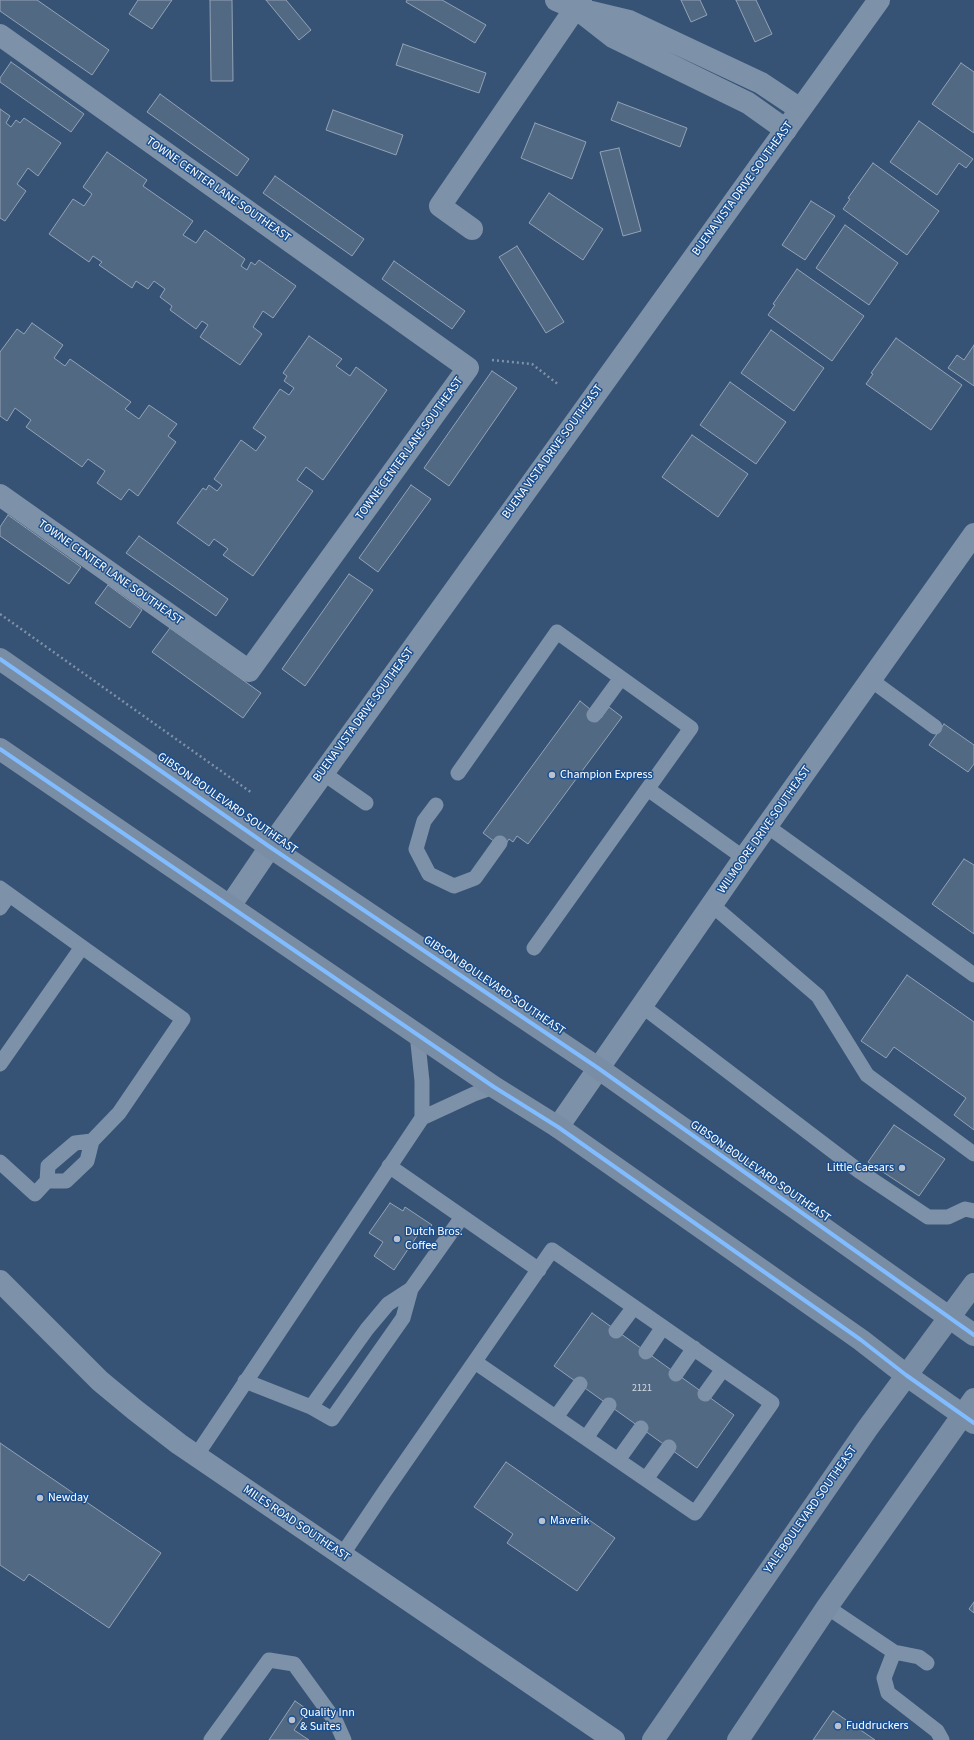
<!DOCTYPE html>
<style>
body{margin:0}
canvas{display:block;background:#365274}
</style>
<canvas width="974" height="1740"></canvas>
<script>
const context = document.querySelector('canvas').getContext('2d');
context.lineJoin = 'round';
function fill(path, color) { context.fillStyle = color; context.fill(path, 'evenodd'); }
const poly = rows => new Path2D(rows.map(r => 'M' + r).join(''));
function strokePath(path, color, width, dash) { context.strokeStyle = color; context.lineWidth = width; context.lineCap = dash ? 'butt' : 'round'; context.setLineDash(dash || []); context.stroke(path); }
function write(font, color, halo, rows, align = 'center') {
  context.font = font + ' "Source Sans 3",sans-serif'; context.lineWidth = 3; context.setLineDash([]); context.textBaseline = 'middle'; context.strokeStyle = halo; context.fillStyle = color; for (const [text, x, y, turn = 0] of rows) {
    context.save(); context.translate(x, y); context.rotate((+turn || 0) * Math.PI / 180); context.textAlign = isNaN(turn) ? turn : align; if (halo) context.strokeText(text, 0, 0); context.fillText(text, 0, 0); context.restore();
  }
}
const building = poly([
 [0,0,37,0,109,50,92,75,0,11,0,0],
 [138,0,172,0,152,29,129,14,138,0],
 [210,0,232,0,233,81,211,81,210,0],
 [266,0,286,0,311,30,299,40,266,0],
 [407,0,442,0,486,25,475,43,406,2,407,0],
 [681,0,700,0,707,15,691,22,681,0],
 [736,0,756,0,772,34,755,42,736,0],
 [403,44,486,73,479,93,396,65,403,44],
 [11,62,84,114,71,132,0,82,0,78,11,62],
 [961,63,974,72,974,133,932,104,961,63],
 [160,94,249,159,237,176,147,112,160,94],
 [618,102,687,128,680,147,611,120,618,102],
 [0,109,10,116,6,123,11,127,16,120,20,123,24,118,61,143,38,176,28,168,17,184,26,191,5,221,0,218,0,109],
 [333,110,403,135,396,155,326,130,333,110],
 [919,121,973,159,966,168,959,163,937,195,890,162,919,121],
 [535,123,586,142,572,179,521,158,535,123],
 [619,148,641,231,623,236,600,152,619,148],
 [107,152,147,180,143,186,193,221,183,235,196,243,205,230,245,259,241,266,247,270,251,262,255,265,259,260,296,286,273,318,263,311,253,327,262,334,240,365,200,337,208,325,202,321,196,329,170,310,172,306,160,297,165,289,154,281,148,289,136,281,132,288,99,265,102,262,93,256,89,262,49,234,73,199,84,206,92,194,83,187,107,152],
 [873,163,939,211,907,255,843,209,850,199,848,198,873,163],
 [275,176,364,239,352,256,263,193,275,176],
 [549,193,603,229,583,260,529,223,549,193],
 [811,201,835,216,805,260,782,245,811,201],
 [845,225,898,263,869,305,816,268,845,225],
 [517,246,564,322,546,333,499,257,517,246],
 [394,261,465,311,452,329,382,279,394,261],
 [797,269,864,316,832,361,768,315,775,305,773,304,797,269],
 [32,323,63,345,54,358,65,366,70,359,131,402,125,409,139,419,149,405,177,424,168,436,176,442,138,496,129,489,121,500,97,483,105,471,88,459,82,467,26,427,31,420,15,408,7,421,0,416,0,352,17,329,24,334,32,323],
 [771,330,824,368,794,411,741,373,771,330],
 [309,336,342,359,336,366,350,376,356,367,387,390,323,480,306,467,297,480,313,491,253,576,223,555,228,549,214,539,209,546,177,523,203,488,206,490,209,485,217,491,222,485,214,479,241,440,256,451,266,437,253,428,280,389,289,395,294,388,284,381,287,376,283,373,309,336],
 [896,338,962,385,931,430,866,384,873,374,871,373,896,338],
 [974,345,974,386,948,368,957,355,964,360,974,345],
 [492,371,517,388,449,486,424,468,492,371],
 [730,382,786,422,756,464,700,425,730,382],
 [692,435,748,474,718,517,662,477,692,435],
 [411,485,431,499,378,572,359,558,411,485],
 [8,515,81,567,69,584,0,536,0,527,8,515],
 [139,536,228,599,216,616,126,553,139,536],
 [349,574,373,590,305,686,282,669,349,574],
 [108,585,142,610,130,628,95,603,108,585],
 [170,628,261,693,243,718,152,652,170,628],
 [580,701,601,718,609,707,622,717,528,844,517,836,513,842,509,839,503,848,483,833,580,701],
 [944,724,974,745,974,764,968,772,929,745,944,724],
 [964,859,974,865,974,934,932,904,964,859],
 [907,975,974,1022,974,1130,954,1115,966,1098,894,1047,886,1058,861,1041,907,975],
 [894,1125,945,1159,919,1196,868,1162,894,1125],
 [390,1203,403,1211,405,1207,432,1225,424,1236,419,1233,394,1270,374,1256,383,1242,369,1233,390,1203],
 [592,1313,734,1415,697,1468,554,1366,592,1313],
 [0,1443,161,1553,109,1628,29,1574,24,1581,0,1565,0,1443],
 [506,1462,615,1538,577,1591,507,1543,513,1534,474,1507,506,1462],
 [974,1602,974,1613,969,1609,974,1602],
 [295,1701,308,1710,294,1730,309,1740,269,1740,295,1701],
 [833,1711,875,1740,813,1740,833,1711]
]);
fill(building, '#526984');
strokePath(building, '#92a2b6', 1);
strokePath(poly([
 [492,360,532,364,559,385],
 [0,614,252,793]
]), '#7d92a8', 2.5, [2, 3]);
strokePath(poly([
 [871,680,935,727],
 [594,715,621,678],
 [323,773,366,803],
 [458,773,557,632,691,728,534,948],
 [649,790,744,858],
 [436,805,424,821,416,849,429,874,454,886,475,878,500,843],
 [767,826,974,975],
 [0,888,82,947,0,1064],
 [712,905,818,996,867,1075,974,1154],
 [0,908,9,895],
 [642,1006,859,1171,928,1217,948,1217,965,1209,974,1211],
 [422,1118,474,1094,494,1087],
 [0,1162,35,1194,47,1181,66,1181,87,1161,92,1141],
 [389,1166,539,1270],
 [47,1181,48,1166,75,1143,92,1141,119,1113,183,1019,82,947],
 [616,1331,634,1307],
 [646,1352,663,1327],
 [676,1374,694,1348],
 [245,1381,311,1407,332,1419,403,1318,411,1289,462,1217],
 [705,1394,723,1369],
 [311,1407,367,1329,388,1304,411,1289],
 [556,1417,580,1384],
 [586,1438,609,1405],
 [196,1456,422,1118,422,1081,417,1034],
 [618,1460,641,1428],
 [646,1479,669,1447],
 [342,1555,385,1491,552,1250,772,1403,695,1513,475,1362],
 [827,1607,894,1652,919,1657,927,1663],
 [894,1652,884,1678,888,1693,937,1731,942,1740],
 [211,1740,269,1660,294,1664,336,1722,344,1740]
]), '#7d92a8', 15);
strokePath(poly([
 [556,0,575,8,629,21,761,83,800,109],
 [581,12,613,37,748,103,786,130],
 [0,35,468,368,249,671,0,495],
 [472,229,440,206,581,0],
 [558,1127,744,858,974,534],
 [0,1281,100,1381,135,1410,179,1444,614,1740]
]), '#7d92a8', 22);
strokePath(poly([
 [230,906,270,847,879,0]
]), '#7d92a8', 22);
strokePath(poly([
 [0,659,270,847,598,1068,974,1335],
 [0,749,494,1087,558,1127,861,1340,906,1375,974,1423],
 [653,1740,867,1429,974,1284],
 [738,1740,827,1607,974,1399]
]), '#798da4', 22);
strokePath(poly([
 [0,659,270,847,598,1068,974,1335],
 [0,749,494,1087,558,1127,861,1340,906,1375,974,1423]
]), '#80bcff', 4);
for (const [x, y, r, color] of [
 [552,775,4,"#b9c2ce"],
 [902,1168,4,"#b9c2ce"],
 [397,1239,4,"#b9c2ce"],
 [40,1498,4,"#b9c2ce"],
 [542,1521,4,"#b9c2ce"],
 [292,1720,4,"#b9c2ce"],
 [838,1726,4,"#b9c2ce"]
]) { const dot = new Path2D(); dot.arc(x, y, r, 0, 2 * Math.PI); context.fillStyle = color; context.fill(dot); strokePath(dot, '#1b4f8f', 1.5); }
write('10px', '#d4dae0', null, [
 ["2121",642,1389]
]);
write('12px', '#fff', '#1b4f8f', [
 ["BUENA VISTA DRIVE SOUTHEAST",743,189,-54],
 ["TOWNE CENTER LANE SOUTHEAST",218,190,35],
 ["TOWNE CENTER LANE SOUTHEAST",410,449,-54],
 ["BUENA VISTA DRIVE SOUTHEAST",553,452,-54],
 ["TOWNE CENTER LANE SOUTHEAST",110,573,35],
 ["BUENA VISTA DRIVE SOUTHEAST",364,715,-54],
 ["GIBSON BOULEVARD SOUTHEAST",227,804,35],
 ["WILMOORE DRIVE SOUTHEAST",765,830,-55],
 ["GIBSON BOULEVARD SOUTHEAST",494,986,34],
 ["GIBSON BOULEVARD SOUTHEAST",760,1172,35],
 ["YALE BOULEVARD SOUTHEAST",811,1510,-55],
 ["MILES ROAD SOUTHEAST",296,1524,34]
]);
write('12px', '#fff', '#1b4f8f', [
 ["Champion Express",560,775],
 ["Little Caesars",894,1168,"right"],
 ["Dutch Bros.",405,1232],
 ["Coffee",405,1246],
 ["Newday",48,1498],
 ["Maverik",550,1521],
 ["Quality Inn",300,1713],
 ["& Suites",300,1727],
 ["Fuddruckers",846,1726]
], 'left');
</script>
